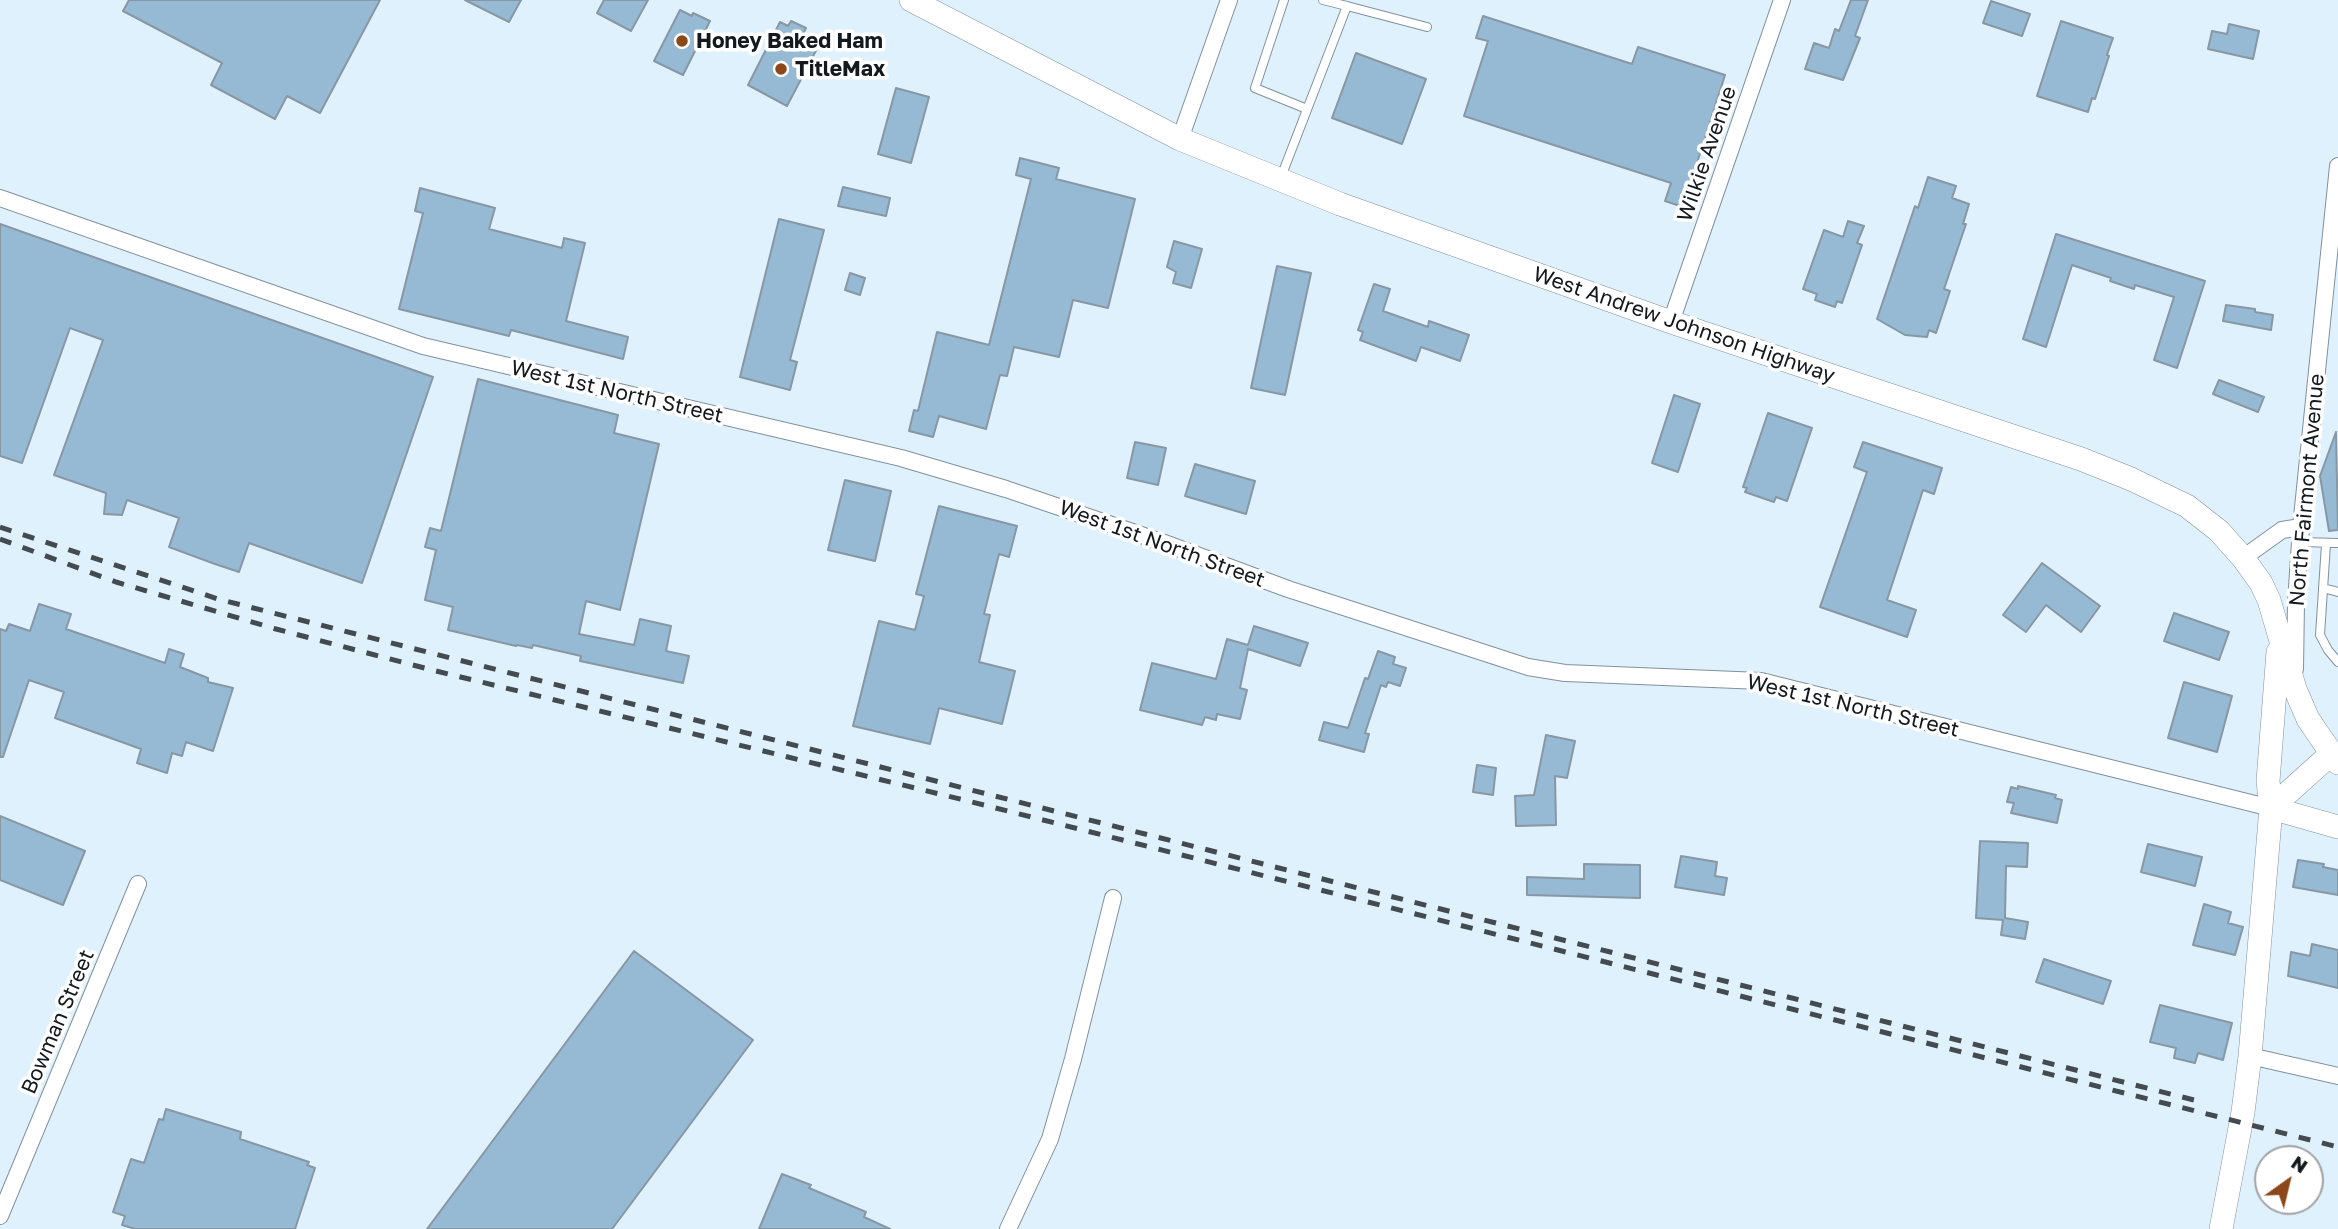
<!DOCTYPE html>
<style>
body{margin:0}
#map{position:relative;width:2338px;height:1229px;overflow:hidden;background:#e0f1fe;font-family:"Golos Text",sans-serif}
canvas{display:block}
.north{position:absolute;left:2254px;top:1145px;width:70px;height:70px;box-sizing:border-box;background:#fff;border:2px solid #a1a3a5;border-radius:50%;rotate:34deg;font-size:19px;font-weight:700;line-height:28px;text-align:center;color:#13191d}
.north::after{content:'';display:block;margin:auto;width:24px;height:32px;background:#8c481b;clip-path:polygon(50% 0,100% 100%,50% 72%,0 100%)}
</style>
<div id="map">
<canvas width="2338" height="1229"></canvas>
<div class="north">N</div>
</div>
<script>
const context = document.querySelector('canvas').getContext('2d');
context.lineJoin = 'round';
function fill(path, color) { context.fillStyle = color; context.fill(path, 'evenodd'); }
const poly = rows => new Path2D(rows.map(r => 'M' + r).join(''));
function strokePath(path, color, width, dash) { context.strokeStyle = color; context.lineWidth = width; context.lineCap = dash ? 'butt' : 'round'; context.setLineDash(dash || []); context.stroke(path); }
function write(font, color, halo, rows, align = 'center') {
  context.font = font + ' "Golos Text",sans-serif'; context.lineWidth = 7; context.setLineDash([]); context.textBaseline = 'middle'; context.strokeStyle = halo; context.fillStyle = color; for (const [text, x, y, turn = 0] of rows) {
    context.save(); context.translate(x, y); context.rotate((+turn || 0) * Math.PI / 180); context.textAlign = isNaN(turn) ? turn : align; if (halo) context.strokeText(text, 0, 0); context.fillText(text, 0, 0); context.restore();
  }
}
const building = poly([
 [129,0,380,0,320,113,287,96,275,119,211,85,222,63,123,11,129,0],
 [465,0,521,0,509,22,465,0],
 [604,0,648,0,631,31,597,13,604,0],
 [1851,0,1868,0,1855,36,1860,38,1843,80,1805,69,1814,43,1829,48,1835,29,1839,31,1851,0],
 [1991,1,2030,14,2022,36,1983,23,1991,1],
 [680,10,692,16,693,13,710,21,683,75,654,61,680,10],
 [1483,16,1632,64,1638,47,1725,75,1683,207,1665,201,1671,183,1464,116,1488,41,1476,38,1483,16],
 [791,21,806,28,803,34,820,43,787,106,748,85,780,22,788,26,791,21],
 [2061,21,2113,38,2107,55,2109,56,2095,99,2092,98,2088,112,2037,96,2061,21],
 [2229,24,2259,31,2253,59,2208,49,2212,31,2227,34,2229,24],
 [1356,53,1426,79,1402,144,1332,118,1356,53],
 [896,88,929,97,911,163,878,154,896,88],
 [1020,158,1059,168,1056,179,1135,199,1108,308,1073,300,1059,357,1014,347,1007,376,1000,375,986,429,939,416,933,437,909,431,914,410,918,411,937,332,989,345,1031,179,1016,175,1020,158],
 [1928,177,1956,186,1952,198,1969,204,1963,224,1966,224,1944,289,1950,291,1936,333,1929,330,1927,337,1905,335,1877,319,1915,206,1918,208,1928,177],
 [843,187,890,198,886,216,838,206,843,187],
 [420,188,495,208,489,229,562,248,564,238,585,243,566,321,628,337,623,359,511,330,509,336,399,309,423,213,415,211,420,188],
 [779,219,824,230,790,360,797,362,790,390,740,377,779,219],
 [1848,221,1864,226,1857,243,1862,245,1842,303,1837,301,1835,307,1815,300,1817,294,1803,289,1824,230,1843,237,1848,221],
 [0,224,433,377,362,583,249,543,239,572,215,564,169,547,179,518,127,500,122,515,104,514,106,493,54,475,103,340,70,328,22,463,0,456,0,224],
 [2056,234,2205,281,2177,368,2154,360,2174,297,2135,285,2134,289,2110,281,2111,278,2072,265,2046,347,2023,339,2056,234],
 [1174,241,1202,249,1191,288,1173,283,1176,272,1167,267,1174,241],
 [1277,266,1311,273,1285,395,1251,388,1277,266],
 [850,273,865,278,860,295,845,290,850,273],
 [1374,284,1390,289,1383,311,1428,327,1429,321,1469,335,1460,361,1421,347,1416,361,1360,340,1363,332,1358,330,1374,284],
 [2226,305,2255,309,2255,312,2273,315,2271,330,2223,321,2226,305],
 [478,379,618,415,614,433,659,444,620,610,586,601,579,634,634,645,640,619,671,626,666,651,689,656,683,683,580,661,581,656,533,645,532,648,517,645,516,646,448,630,453,607,425,600,436,550,425,547,430,528,441,531,478,379],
 [2219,380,2264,397,2258,412,2213,394,2219,380],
 [1674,395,1700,404,1678,472,1652,463,1674,395],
 [1768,413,1812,428,1787,501,1776,497,1774,502,1745,492,1747,488,1743,487,1768,413],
 [2336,432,2338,530,2329,531,2320,476,2336,432],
 [1135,442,1166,448,1158,485,1127,478,1135,442],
 [1863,442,1942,468,1934,494,1923,490,1887,600,1916,610,1907,637,1820,607,1867,472,1854,467,1863,442],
 [1195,464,1255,481,1246,514,1185,496,1195,464],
 [845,480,891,491,875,561,828,550,845,480],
 [939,506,1017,526,1009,557,999,554,984,614,990,615,979,662,1015,671,1002,724,939,708,930,744,853,726,879,621,915,630,924,596,916,594,939,506],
 [2042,563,2100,606,2081,632,2046,605,2026,632,2003,615,2042,563],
 [39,604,71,614,66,629,165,663,169,649,184,654,180,667,208,678,208,682,233,688,213,751,186,742,182,756,172,753,167,773,137,763,141,749,55,718,64,692,29,680,3,757,0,757,0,629,6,631,9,624,30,631,39,604],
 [2174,613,2229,632,2219,660,2164,641,2174,613],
 [1254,626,1308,643,1300,666,1248,649,1240,688,1247,690,1240,719,1217,714,1216,720,1205,717,1202,725,1140,710,1152,663,1216,679,1227,639,1248,645,1254,626],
 [1378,651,1395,657,1393,664,1406,668,1400,686,1388,682,1386,687,1381,685,1365,733,1369,734,1364,752,1319,740,1324,722,1348,728,1365,678,1368,679,1378,651],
 [2184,682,2232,696,2217,752,2168,738,2184,682],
 [1546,735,1575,741,1567,778,1555,776,1556,825,1516,826,1515,796,1534,795,1546,735],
 [1477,765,1496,768,1493,795,1473,792,1477,765],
 [2018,786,2056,795,2055,798,2062,800,2057,823,2011,813,2014,803,2007,802,2011,787,2018,789,2018,786],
 [0,816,85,851,63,905,0,880,0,816],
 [1980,841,2028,843,2027,867,2006,866,2005,918,2028,922,2025,939,2001,935,2003,920,1976,918,1980,841],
 [2148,844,2202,857,2195,886,2141,872,2148,844],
 [1681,856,1717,862,1715,876,1727,878,1724,895,1675,887,1681,856],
 [2298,860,2324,864,2323,867,2338,870,2338,895,2293,887,2298,860],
 [1584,864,1640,865,1640,898,1527,895,1527,877,1584,879,1584,864],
 [2204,904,2231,912,2228,923,2243,927,2235,955,2193,945,2204,904],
 [2312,944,2338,950,2338,988,2288,976,2291,952,2310,956,2312,944],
 [634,951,753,1040,612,1229,427,1229,634,951],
 [2044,959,2111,981,2103,1004,2036,982,2044,959],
 [2160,1005,2232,1023,2223,1060,2198,1053,2195,1063,2174,1058,2176,1048,2150,1042,2160,1005],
 [166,1109,241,1132,240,1139,309,1162,307,1165,315,1168,295,1229,135,1229,122,1225,125,1216,113,1212,131,1159,144,1163,159,1119,163,1120,166,1109],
 [782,1174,811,1185,809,1188,866,1212,864,1217,890,1229,759,1229,782,1174]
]);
fill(building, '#96bad4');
strokePath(building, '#8797a3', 2);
const lane = poly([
 [1284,0,1255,88,1307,109],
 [1347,6,1427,27],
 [1281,177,1347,6,1323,0],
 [2301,542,2338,543],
 [2326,544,2320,635,2328,650,2338,662],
 [2323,588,2338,592]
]);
const street = poly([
 [1180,139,1229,0],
 [0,198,423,346,901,458,1006,489,1159,541,1288,589,1528,667,1565,673,1761,681,2271,808],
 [1671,322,1782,0],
 [2243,558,2282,530,2301,527],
 [2295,669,2296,602,2301,527,2338,166],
 [2250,1056,2338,1076],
 [0,1216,138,884],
 [1008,1229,1050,1139,1073,1059,1113,898]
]);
const secondary = poly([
 [911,0,1180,139,1340,204,1671,322,2081,459,2131,479,2187,506,2219,531,2243,558,2261,583,2269,600,2295,689,2308,719,2338,763],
 [2271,808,2331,754],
 [2271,808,2338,827],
 [2221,1229,2243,1112,2250,1056,2271,808,2268,781,2278,652]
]);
strokePath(lane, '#81919c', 10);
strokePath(street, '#81919c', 18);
strokePath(secondary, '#81919c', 24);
strokePath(lane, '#fff', 8);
strokePath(street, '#fff', 16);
strokePath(secondary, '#fff', 23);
strokePath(poly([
 [0,527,218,599,2194,1100],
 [0,539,116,582,276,629,432,670,964,800,2338,1147]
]), '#434b51', 5, [12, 12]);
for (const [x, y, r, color] of [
 [682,41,7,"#8c481b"],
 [781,69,7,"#8c481b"]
]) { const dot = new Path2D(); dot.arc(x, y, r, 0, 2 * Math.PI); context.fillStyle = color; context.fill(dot); strokePath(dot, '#fff', 2.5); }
write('bold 21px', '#13191d', '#fff', [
 ["Honey Baked Ham",696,41],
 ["TitleMax",795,69]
], 'left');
write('21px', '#13191d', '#fff', [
 ["Wilkie Avenue",1707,154,-71],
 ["West Andrew Johnson Highway",1684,325,19],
 ["West 1st North Street",617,392,13],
 ["North Fairmont Avenue",2307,490,-85],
 ["West 1st North Street",1162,544,20],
 ["West 1st North Street",1853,706,13],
 ["Bowman Street",58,1022,-67]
]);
</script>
